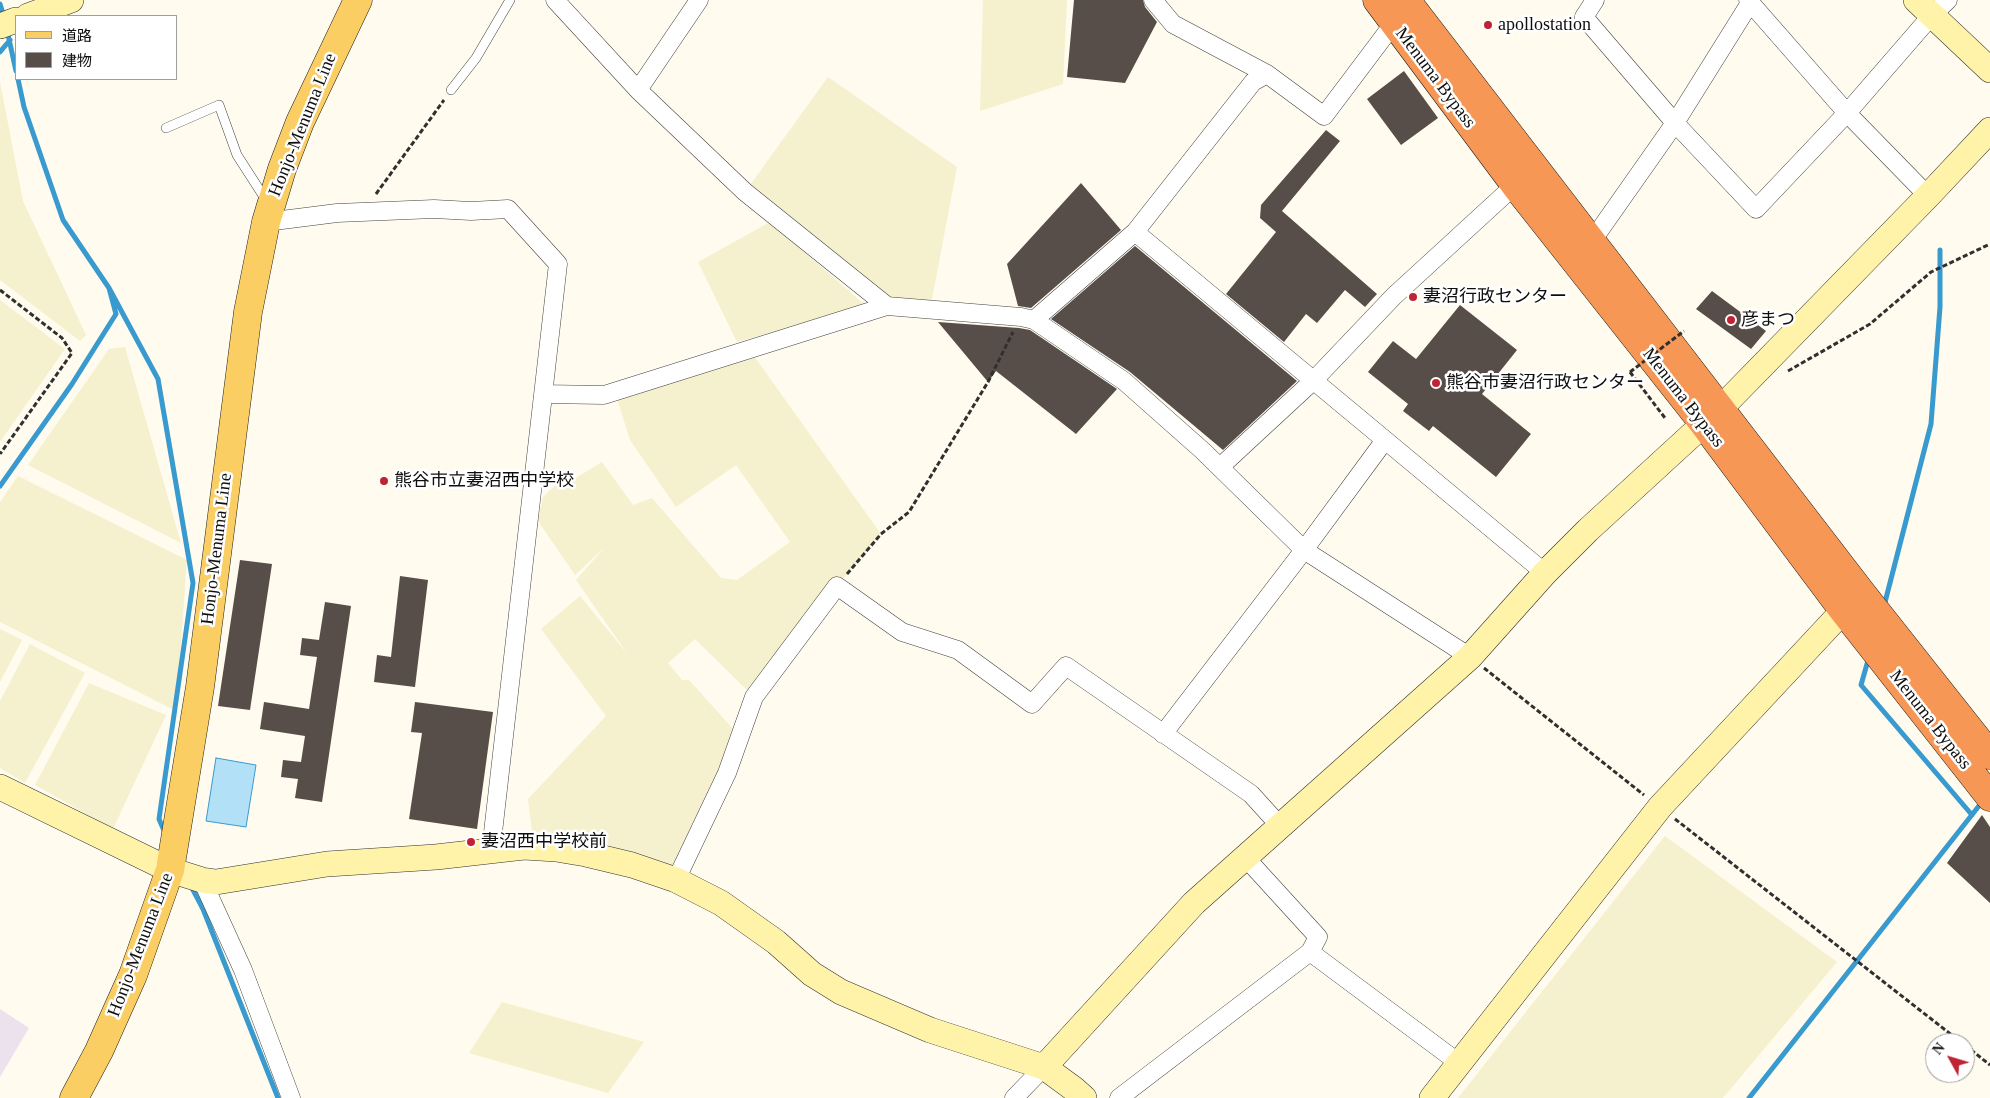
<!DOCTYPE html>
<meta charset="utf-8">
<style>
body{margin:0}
#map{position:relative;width:1990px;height:1098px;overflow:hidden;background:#fffbee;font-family:"Times New Roman","Noto Sans JP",serif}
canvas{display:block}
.legend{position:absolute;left:15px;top:15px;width:162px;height:65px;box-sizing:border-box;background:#fff;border:1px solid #9f9f9f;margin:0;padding:6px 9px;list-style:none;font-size:15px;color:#0e0e0e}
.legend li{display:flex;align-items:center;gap:10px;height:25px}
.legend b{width:25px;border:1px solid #9f9f9f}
.north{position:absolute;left:1925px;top:1033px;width:50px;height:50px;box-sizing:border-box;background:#fff;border:1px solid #9f9f9f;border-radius:50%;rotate:309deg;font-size:14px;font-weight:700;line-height:20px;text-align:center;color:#0e0e0e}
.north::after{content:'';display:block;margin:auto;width:18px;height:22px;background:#c02332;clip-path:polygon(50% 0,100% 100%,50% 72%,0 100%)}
</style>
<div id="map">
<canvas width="1990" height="1098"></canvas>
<ul class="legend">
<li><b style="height:6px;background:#face63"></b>道路</li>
<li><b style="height:14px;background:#574e4a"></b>建物</li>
</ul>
<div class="north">N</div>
</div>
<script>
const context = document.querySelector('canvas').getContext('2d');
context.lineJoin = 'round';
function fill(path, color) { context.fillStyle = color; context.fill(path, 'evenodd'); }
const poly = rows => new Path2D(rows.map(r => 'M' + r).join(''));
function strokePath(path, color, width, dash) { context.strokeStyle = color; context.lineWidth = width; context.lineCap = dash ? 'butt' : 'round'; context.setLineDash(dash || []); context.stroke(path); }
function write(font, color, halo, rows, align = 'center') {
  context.font = font + ' "Times New Roman","Noto Sans JP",serif'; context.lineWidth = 5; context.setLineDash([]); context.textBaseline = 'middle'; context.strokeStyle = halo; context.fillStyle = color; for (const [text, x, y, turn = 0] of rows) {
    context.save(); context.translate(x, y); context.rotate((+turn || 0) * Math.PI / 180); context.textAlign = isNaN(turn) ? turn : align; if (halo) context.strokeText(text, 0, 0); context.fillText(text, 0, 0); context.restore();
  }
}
fill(poly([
 [0,1009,29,1028,0,1077]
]), '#ebe2ed');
fill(poly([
 [983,0,1067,0,1063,84,980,111],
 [828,77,957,167,930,310,887,306,745,192],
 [0,82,23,201,86,335,80,341,0,280],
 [770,222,866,306,737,342,698,262],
 [0,300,65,349,0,442],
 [125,347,181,543,28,465,109,349],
 [754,356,881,534,837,586,754,697,695,639,668,663,682,680,689,680,734,730,721,771,672,870,532,832,528,799,606,716,541,629,580,596,629,656,576,580,605,547,575,575,538,521,543,497,564,477,571,481,602,462,633,505,652,498,721,578,737,580,790,542,736,465,676,507,630,440,616,395],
 [18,476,187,560,176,711,0,622,0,502],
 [0,629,22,640,0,682],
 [30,644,85,673,25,783,0,768,0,701],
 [89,683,166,715,113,829,35,785],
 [1665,836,1837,962,1723,1098,1458,1098],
 [502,1002,644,1042,608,1093,469,1053]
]), '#f5f0ce');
const water = poly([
 [216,758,256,765,246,827,206,821,216,758]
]);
fill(water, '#b2e1f7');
strokePath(water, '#389acf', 1);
strokePath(poly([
 [0,4,4,17],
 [7,30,16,71],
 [0,52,10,40],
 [109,288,158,379,193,583,159,819,165,833],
 [0,486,72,384,116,314,109,288,63,220,24,107,18,79],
 [1884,606,1931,424,1940,307,1940,250],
 [1869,657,1861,685,1972,815],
 [191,886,203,909,278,1098],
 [1749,1098,1982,802]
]), '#389acf', 5);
fill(poly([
 [1074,0,1143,0,1145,7,1157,22,1125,83,1067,77],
 [1404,71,1438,118,1401,145,1367,99],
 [1326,130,1340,141,1282,211,1377,294,1365,307,1345,290,1317,323,1306,314,1284,342,1226,294,1276,232,1260,218,1261,205],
 [1081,183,1121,230,1031,308,1018,306,1007,264],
 [1135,246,1297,381,1223,450,1130,372,1051,319],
 [1712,291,1766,331,1751,349,1696,309],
 [1460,305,1517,350,1482,394,1531,434,1496,477,1433,426,1429,431,1403,411,1408,404,1368,372,1393,341,1416,359],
 [938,322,1019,328,1030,330,1117,389,1076,434,996,371,988,382],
 [240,560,272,564,250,710,218,706],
 [400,576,428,580,415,687,374,682,377,655,391,657],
 [325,602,351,606,322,802,295,798,298,779,281,777,283,760,301,762,305,736,260,729,264,702,309,709,317,657,300,655,302,638,319,640],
 [415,702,493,712,477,829,409,819,422,733,411,732],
 [1982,815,1990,827,1990,903,1947,863]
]), '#574e4a');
const lane = poly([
 [451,90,476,58,510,0],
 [166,128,219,105,237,155,266,200]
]);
const street = poly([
 [555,0,638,90,745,192,887,306],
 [1153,0,1173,24,1267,74,1324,116,1394,23],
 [1595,0,1584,17,1675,123,1756,209,1847,113,1932,15,1948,0],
 [1748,0,1847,113,1928,196],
 [638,90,699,0],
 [266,222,337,213,434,209,471,211,508,209,558,264,491,850],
 [1135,232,1545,573],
 [1592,241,1675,123,1750,3],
 [1034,320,1135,232,1253,82,1267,74],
 [543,394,604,395,887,306,1021,317,1034,320,1124,381,1203,451,1304,550,1470,657],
 [1220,467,1314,380,1394,296,1515,185],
 [1163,734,1304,550,1385,440],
 [202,880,243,970,291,1098],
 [676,880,727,773,754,697,837,586,902,632,958,650,1032,704,1066,666,1251,794,1280,826],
 [1310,952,1459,1063],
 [1014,1098,1044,1067],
 [1119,1098,1310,952,1318,937,1245,857]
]);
const secondary = poly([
 [1916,0,1990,70],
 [28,16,71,0],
 [0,26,16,20],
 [0,787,170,870,202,880,216,882,327,864,436,857,524,847,556,849,586,854,632,865,676,880,721,903,776,942,812,974,841,992,930,1030,1044,1067,1074,1089,1084,1098],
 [1044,1067,1194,903,1470,657,1545,573,1588,530,1720,409,1928,196,1990,130],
 [1432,1098,1660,807,1856,597]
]);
const primary = poly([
 [74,1098,99,1051,133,975,170,870,200,687,248,312,266,222,282,169,300,122,358,0]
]);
const highway = poly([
 [1377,0,1515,185,1704,424,1843,610,1990,797],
 [1406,0,1861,592,1990,755]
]);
strokePath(lane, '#414141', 10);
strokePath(street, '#414141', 19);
strokePath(secondary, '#303030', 26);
strokePath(primary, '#1f1f1f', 29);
strokePath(highway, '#1f1f1f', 29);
strokePath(poly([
 [376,194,444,100],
 [0,290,62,338,72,353,0,454],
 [1788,371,1870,324,1931,272,1990,244],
 [1630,372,1665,418],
 [847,574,881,534,909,512,988,382,1013,332],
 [1484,668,1644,795],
 [1675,819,1962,1043],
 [1965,1045,1990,1065]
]), '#303030', 3, [5, 2.5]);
strokePath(lane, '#fff', 9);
strokePath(street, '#fff', 18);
strokePath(secondary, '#fff2a9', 25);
strokePath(primary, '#face63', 28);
strokePath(highway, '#f69755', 28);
strokePath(poly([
 [1630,372,1684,331]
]), '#303030', 3, [5, 2.5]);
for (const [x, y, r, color] of [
 [1488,25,5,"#c02332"],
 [1413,297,5,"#c02332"],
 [1731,320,5,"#c02332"],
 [1436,383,5,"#c02332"],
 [384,481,5,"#c02332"],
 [471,842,5,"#c02332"]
]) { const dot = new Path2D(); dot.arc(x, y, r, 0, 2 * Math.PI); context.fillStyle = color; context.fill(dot); strokePath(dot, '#fff', 2); }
write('18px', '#0e0e0e', '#fff', [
 ["apollostation",1498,25],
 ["妻沼行政センター",1423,297],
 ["彦まつ",1741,320],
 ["熊谷市妻沼行政センター",1446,383],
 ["熊谷市立妻沼西中学校",394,481],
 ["妻沼西中学校前",481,842]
], 'left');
write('18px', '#0e0e0e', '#fff', [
 ["Menuma Bypass",1435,78,53],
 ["Honjo-Menuma Line",303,125,-68],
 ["Menuma Bypass",1683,398,52],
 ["Honjo-Menuma Line",217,549,-83],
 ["Menuma Bypass",1930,720,52],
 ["Honjo-Menuma Line",141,945,-69]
]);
</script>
